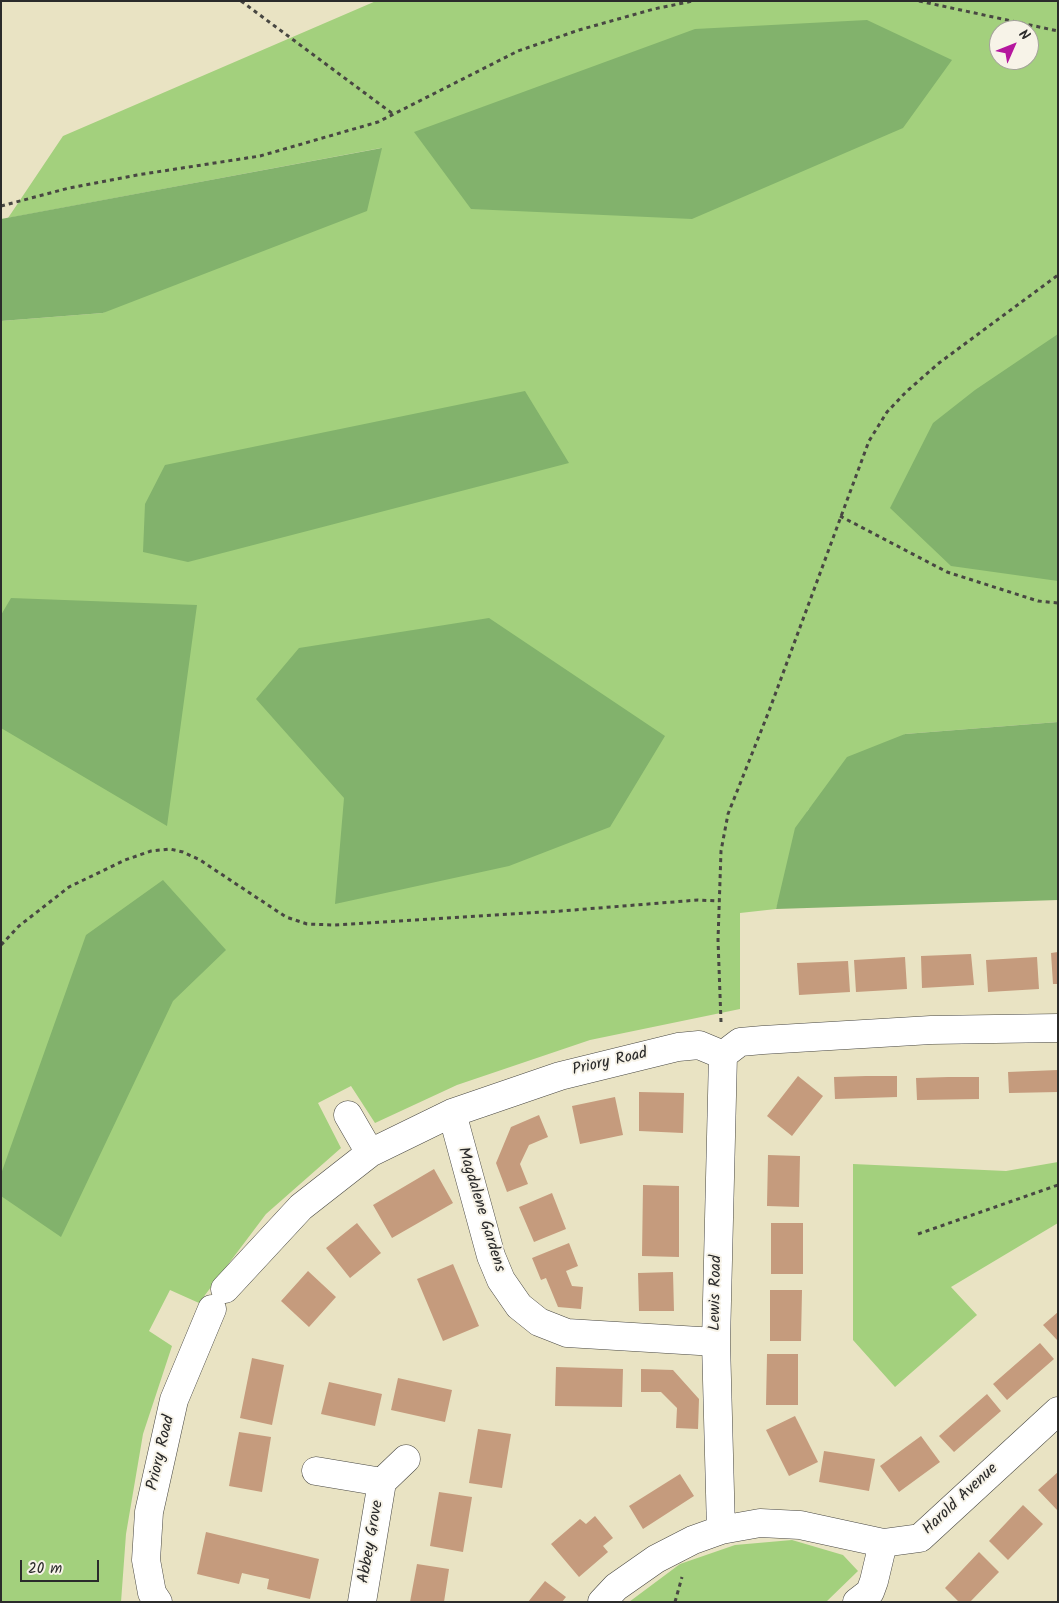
<!DOCTYPE html>
<style>
body{margin:0}
#map{position:relative;width:1059px;height:1603px;overflow:hidden;background:#e9e3c3;font-family:Kalam,sans-serif}
canvas{display:block}
.frame{position:absolute;inset:0;border:2px solid #2b2b2b;pointer-events:none}
.north{position:absolute;left:989px;top:20px;width:50px;height:50px;box-sizing:border-box;background:#f7f3e8;border:1px solid #a5a39c;border-radius:50%;rotate:46deg;font-size:14px;font-weight:700;line-height:20px;text-align:center;color:#2b2b2b}
.north::after{content:'';display:block;margin:auto;width:18px;height:22px;background:#b5179e;clip-path:polygon(50% 0,100% 100%,50% 72%,0 100%)}
.scale{position:absolute;left:20px;top:1560px;width:79px;height:22px;box-sizing:border-box;border:2px solid #2b2b2b;border-top:0;padding-left:6px;font-size:15px;line-height:18px;white-space:nowrap;color:#2b2b2b;-webkit-text-stroke:4px #f7f3e8;paint-order:stroke}
</style>
<div id="map">
<canvas width="1059" height="1603"></canvas>
<div class="frame"></div>
<div class="north">N</div>
<div class="scale">20 m</div>
</div>
<script>
const context = document.querySelector('canvas').getContext('2d');
context.lineJoin = 'round';
function fill(path, color) { context.fillStyle = color; context.fill(path, 'evenodd'); }
const poly = rows => new Path2D(rows.map(r => 'M' + r).join(''));
function strokePath(path, color, width, dash) { context.strokeStyle = color; context.lineWidth = width; context.lineCap = dash ? 'butt' : 'round'; context.setLineDash(dash || []); context.stroke(path); }
function write(font, color, halo, rows, align = 'center') {
  context.font = font + ' Kalam,sans-serif'; context.lineWidth = 4; context.setLineDash([]); context.textBaseline = 'middle'; context.strokeStyle = halo; context.fillStyle = color; for (const [text, x, y, turn = 0] of rows) {
    context.save(); context.translate(x, y); context.rotate((+turn || 0) * Math.PI / 180); context.textAlign = isNaN(turn) ? turn : align; if (halo) context.strokeText(text, 0, 0); context.fillText(text, 0, 0); context.restore();
  }
}
fill(poly([
 [376,1,1058,1,1058,722,905,734,808,810,776,909,740,913,740,1009,590,1040,457,1085,375,1123,351,1086,318,1103,341,1148,266,1214,199,1303,170,1290,149,1331,172,1346,143,1434,126,1534,121,1602,1,1602,1,321,103,313,381,148,8,218,63,136],
 [999,30,1029,30,1029,60,999,60],
 [1058,1162,1058,1223,951,1287,977,1315,895,1387,853,1340,853,1164,1006,1171],
 [792,1540,843,1555,858,1571,826,1602,629,1602,680,1564,735,1545]
]), '#a3d07d');
fill(poly([
 [867,20,952,60,903,128,692,219,471,209,414,132,695,29],
 [382,148,367,211,103,313,1,321,1,219],
 [1058,334,1058,581,951,566,890,508,933,423,975,390],
 [525,391,569,463,188,562,143,552,145,504,165,465],
 [11,598,197,605,167,826,1,728,1,615],
 [489,618,665,736,610,827,509,866,335,904,344,798,256,699,299,648],
 [1058,722,1058,900,776,909,795,828,847,757,905,734],
 [163,880,226,950,173,1001,61,1237,1,1196,1,1174,86,935]
]), '#82b26c');
fill(poly([
 [1058,952,1058,984,1053,984,1051,953],
 [971,954,974,985,922,988,921,956],
 [905,957,907,989,856,992,854,960],
 [1037,957,1039,989,988,992,986,960],
 [848,961,850,992,799,995,797,963],
 [1058,1070,1058,1092,1009,1093,1008,1072],
 [798,1076,823,1096,792,1136,767,1116],
 [866,1076,897,1076,897,1097,835,1099,834,1077],
 [948,1077,979,1077,979,1099,917,1100,916,1078],
 [639,1092,684,1093,683,1133,639,1131],
 [615,1097,623,1135,580,1144,572,1106],
 [539,1115,548,1137,529,1145,520,1164,528,1184,507,1192,496,1163,511,1127],
 [768,1155,800,1156,799,1207,767,1206],
 [434,1169,453,1203,392,1238,373,1205],
 [643,1185,679,1186,679,1257,642,1256],
 [552,1193,566,1229,534,1242,519,1207],
 [357,1223,381,1253,350,1278,326,1248],
 [771,1223,803,1223,803,1274,771,1274],
 [569,1243,578,1266,566,1271,572,1286,583,1287,581,1309,558,1307,546,1278,541,1280,532,1258],
 [453,1264,479,1326,443,1341,417,1279],
 [308,1271,336,1297,309,1327,281,1301],
 [673,1272,674,1311,639,1311,638,1273],
 [770,1290,802,1290,801,1341,770,1341],
 [1058,1312,1058,1341,1043,1325],
 [1040,1343,1054,1359,1007,1400,993,1384],
 [767,1354,798,1354,798,1405,766,1405],
 [252,1358,284,1365,272,1425,240,1418],
 [556,1367,623,1369,622,1407,555,1406],
 [641,1369,673,1370,699,1399,698,1429,676,1428,677,1408,661,1392,641,1392],
 [398,1378,452,1390,445,1422,391,1410],
 [329,1382,382,1394,375,1426,321,1414],
 [987,1394,1001,1411,954,1452,939,1436],
 [795,1416,818,1462,789,1476,766,1430],
 [478,1429,511,1434,502,1488,469,1483],
 [239,1432,271,1437,262,1492,229,1486],
 [921,1436,940,1462,899,1492,880,1466],
 [824,1451,875,1459,869,1491,819,1482],
 [1058,1472,1058,1511,1038,1490],
 [680,1474,694,1496,643,1529,629,1506],
 [439,1492,472,1497,463,1552,430,1546],
 [1023,1505,1043,1524,1008,1560,989,1541],
 [595,1516,613,1538,603,1546,608,1552,579,1577,551,1544,580,1519,586,1524],
 [206,1532,319,1559,310,1599,267,1589,269,1579,255,1576,242,1573,239,1584,197,1574],
 [979,1552,999,1572,970,1602,959,1602,945,1588],
 [417,1564,449,1569,444,1602,410,1602],
 [545,1581,566,1597,562,1602,528,1602]
]), '#c59b7d');
const minor = poly([
 [452,1113,491,1256,501,1280,519,1306,539,1322,567,1333,716,1342],
 [348,1115,370,1153],
 [225,1289,301,1207,370,1153,452,1113,560,1076,678,1047,699,1045,723,1055,740,1042,763,1040,931,1030,1058,1028],
 [316,1471,382,1482,406,1459],
 [721,1530,716,1342,723,1055],
 [158,1602,152,1593,146,1560,149,1512,174,1400,212,1309],
 [362,1602,382,1482],
 [602,1602,616,1587,656,1559,693,1540,721,1530,760,1523,800,1525,883,1543],
 [857,1602,870,1592,874,1581,883,1543,920,1538,1058,1411]
]);
strokePath(minor, '#484742', 29);
strokePath(poly([
 [241,1,393,114],
 [919,1,1058,31],
 [1,206,69,188,137,175,260,156,378,122,518,51,579,30,654,9,693,1],
 [840,516,947,572,1038,601,1058,603],
 [1,945,19,926,69,887,125,860,151,851,170,849,183,852,200,860,286,917,307,924,334,925,561,911,698,900,719,901],
 [721,1022,718,940,721,851,728,814,769,711,869,441,887,412,906,392,939,363,1058,275],
 [918,1234,1058,1185],
 [675,1602,682,1577]
]), '#484742', 3, [4, 4]);
strokePath(minor, '#fff', 28);
write('16px', '#2b2b2b', '#f7f3e8', [
 ["Priory Road",610,1063,-13],
 ["Magdalene Gardens",480,1210,73],
 ["Lewis Road",717,1293,-89],
 ["Priory Road",162,1453,-77],
 ["Harold Avenue",961,1500,-43],
 ["Abbey Grove",372,1542,-80]
]);
</script>
